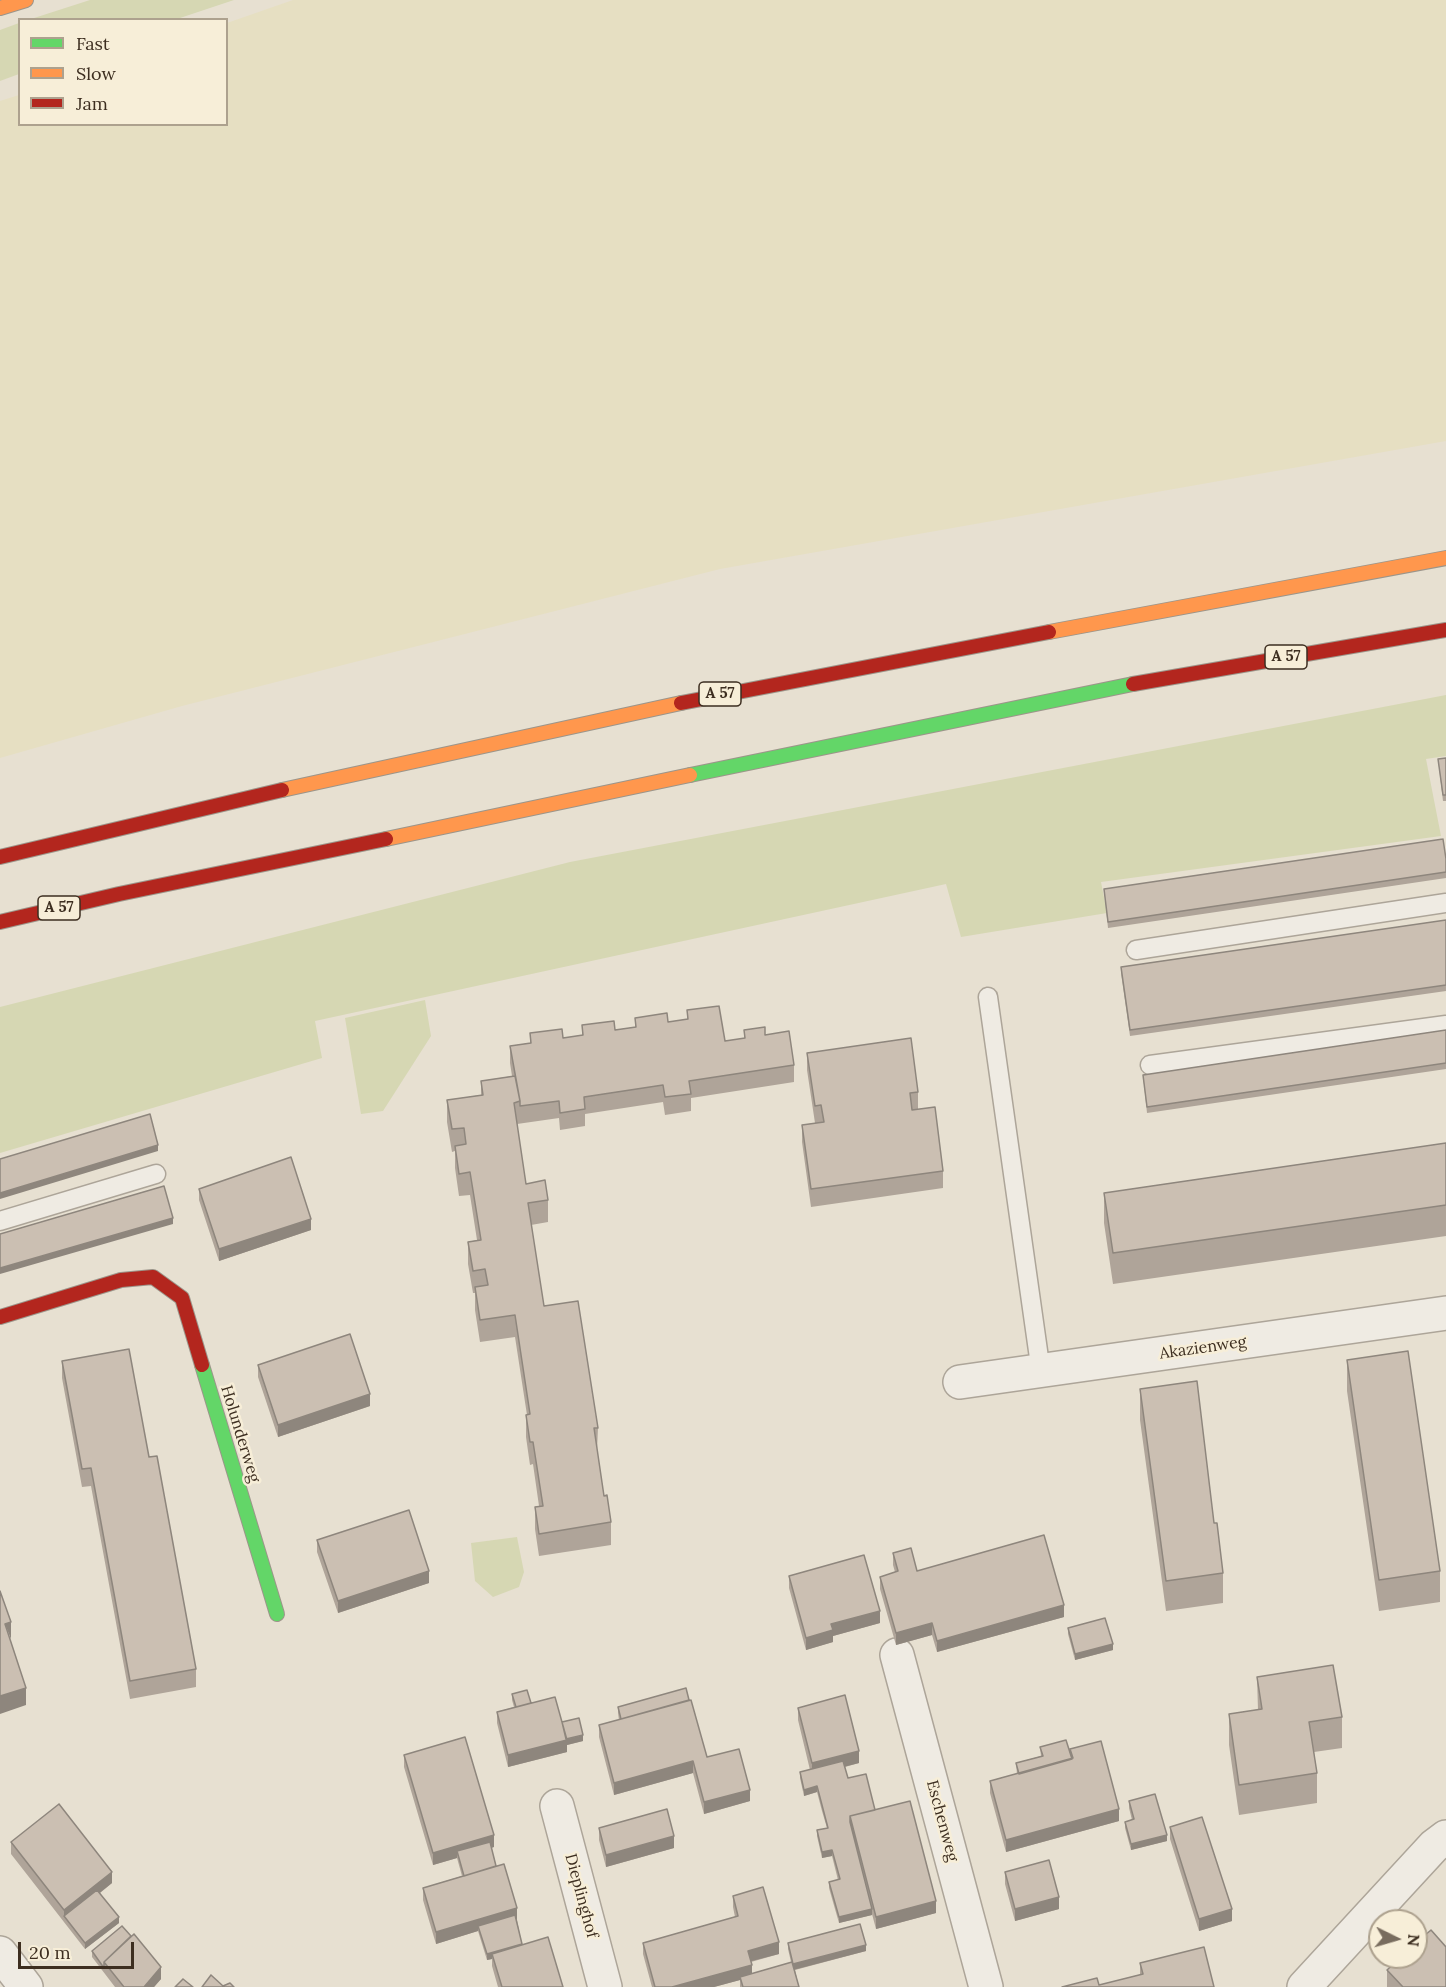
<!DOCTYPE html>
<style>
body{margin:0}
#map{position:relative;width:1446px;height:1987px;overflow:hidden;background:#e7e0d1;font-family:Lora,serif}
canvas{display:block}
.legend{position:absolute;left:18px;top:18px;width:210px;height:108px;box-sizing:border-box;background:#f7eed8;border:2px solid #ada18e;margin:0;padding:8px 10px;list-style:none;font-size:18px;color:#3d2e20}
.legend li{display:flex;align-items:center;gap:12px;height:30px}
.legend b{width:30px;border:2px solid #ada18e}
.north{position:absolute;left:1368px;top:1909px;width:60px;height:60px;box-sizing:border-box;background:#f7eed8;border:2px solid #ada18e;border-radius:50%;rotate:95deg;font-size:16px;font-weight:700;line-height:24px;text-align:center;color:#3d2e20}
.north::after{content:'';display:block;margin:auto;width:21px;height:27px;background:#786c5e;clip-path:polygon(50% 0,100% 100%,50% 72%,0 100%)}
.scale{position:absolute;left:18px;top:1942px;width:116px;height:27px;box-sizing:border-box;border:3px solid #3d2e20;border-top:0;padding-left:8px;font-size:18px;line-height:21px;white-space:nowrap;color:#3d2e20;-webkit-text-stroke:4px #f7eed8;paint-order:stroke}
</style>
<div id="map">
<canvas width="1446" height="1987"></canvas>
<ul class="legend">
<li><b style="height:8px;background:#63d668"></b>Fast</li>
<li><b style="height:8px;background:#ff974d"></b>Slow</li>
<li><b style="height:8px;background:#b3261e"></b>Jam</li>
</ul>
<div class="north">N</div>
<div class="scale">20 m</div>
</div>
<script>
const context = document.querySelector('canvas').getContext('2d');
context.lineJoin = 'round';
function fill(path, color) { context.fillStyle = color; context.fill(path, 'evenodd'); }
const poly = rows => new Path2D(rows.map(r => 'M' + r).join(''));
function strokePath(path, color, width, dash) { context.strokeStyle = color; context.lineWidth = width; context.lineCap = dash ? 'butt' : 'round'; context.setLineDash(dash || []); context.stroke(path); }
function write(font, color, halo, rows, align = 'center') {
  context.font = font + ' Lora,serif'; context.lineWidth = 5; context.setLineDash([]); context.textBaseline = 'middle'; context.strokeStyle = halo; context.fillStyle = color; for (const [text, x, y, turn = 0] of rows) {
    context.save(); context.translate(x, y); context.rotate((+turn || 0) * Math.PI / 180); context.textAlign = isNaN(turn) ? turn : align; if (halo) context.strokeText(text, 0, 0); context.fillText(text, 0, 0); context.restore();
  }
}
fill(poly([
 [293,0,1446,0,1446,441,720,569,182,706,0,758,0,101,19,95,20,124,226,124,227,23]
]), '#e6dfc2');
fill(poly([
 [90,0,234,0,177,19,31,19],
 [19,23,19,74,0,81,0,30],
 [1446,695,1446,756,1426,759,1441,836,1101,882,1107,913,961,937,946,884,315,1021,322,1058,0,1153,0,1007,570,862],
 [425,1000,431,1036,383,1111,361,1114,345,1018],
 [517,1537,524,1572,519,1587,493,1597,475,1581,471,1543]
]), '#d6d7b3');
const lane = poly([
 [1136,950,1446,903],
 [988,997,1041,1372],
 [1150,1065,1446,1025],
 [0,1221,156,1174]
]);
const street = poly([
 [960,1382,1446,1313],
 [897,1655,986,1987],
 [557,1806,605,1987],
 [0,1953,26,1987],
 [1304,1987,1434,1846,1446,1837]
]);
const fast = poly([
 [690,775,1133,684],
 [202,1365,277,1614]
]);
const slow = poly([
 [0,8,26,0],
 [1049,632,1446,558],
 [282,790,681,703],
 [386,839,690,775]
]);
const jam = poly([
 [1133,684,1446,630],
 [681,703,1049,632],
 [0,857,282,790],
 [0,922,119,894,386,839],
 [0,1317,121,1280,153,1277,182,1298,202,1365]
]);
strokePath(lane, '#ada599', 21);
strokePath(street, '#ada599', 36);
strokePath(fast, '#9c958a', 16);
strokePath(slow, '#9c958a', 16);
strokePath(jam, '#9c958a', 16);
strokePath(lane, '#efebe3', 18);
strokePath(street, '#efebe3', 33);
strokePath(fast, '#63d668', 14);
strokePath(slow, '#ff974d', 14);
strokePath(jam, '#b3261e', 14);
fill(poly([
 [1446,758,1446,801,1443,801,1438,759],
 [1446,859,1446,878,1108,928,1104,889],
 [1446,920,1446,991,1130,1036,1121,973,1121,967],
 [687,1010,725,1041,744,1038,744,1030,765,1035,794,1065,794,1082,691,1098,691,1111,665,1115,663,1102,585,1114,585,1126,560,1130,559,1118,517,1124,526,1184,548,1200,548,1222,531,1225,544,1306,598,1428,597,1450,604,1496,611,1522,611,1545,539,1556,535,1529,535,1507,539,1506,533,1464,530,1465,526,1437,526,1415,527,1415,515,1337,480,1342,475,1310,475,1293,473,1293,468,1264,468,1242,477,1240,470,1195,459,1196,455,1168,455,1151,452,1152,447,1122,447,1100,481,1095,481,1081,512,1076,510,1063,510,1046,530,1043,530,1033,563,1038,582,1035,582,1025,615,1030,635,1027,635,1018,668,1022,687,1019],
 [1446,1030,1446,1069,1147,1113,1143,1075],
 [807,1053,918,1092,918,1109,943,1171,943,1188,811,1207,802,1142,802,1125,815,1123,807,1070],
 [1446,1143,1446,1236,1113,1284,1104,1223,1104,1193],
 [199,1189,311,1230,219,1261,199,1200],
 [1347,1360,1440,1571,1440,1602,1379,1611,1347,1391],
 [62,1361,149,1457,196,1669,196,1687,130,1699,91,1486,82,1487,62,1378],
 [258,1365,370,1406,278,1437,258,1377],
 [1140,1389,1214,1523,1223,1573,1223,1603,1166,1611,1140,1420],
 [317,1540,429,1583,338,1613,317,1552],
 [893,1553,917,1571,1064,1617,937,1652,932,1635,896,1645,880,1589,880,1577,895,1572,893,1565],
 [789,1576,880,1623,833,1636,833,1642,806,1650,789,1588],
 [1068,1628,1113,1650,1075,1660,1068,1634],
 [1257,1677,1342,1717,1342,1748,1314,1752,1317,1773,1317,1803,1239,1815,1229,1745,1229,1714,1258,1710],
 [512,1694,531,1703,562,1722,583,1741,567,1745,567,1752,508,1767,497,1723,497,1712,514,1707,512,1700],
 [618,1707,707,1757,750,1801,704,1814,693,1773,614,1795,599,1737,599,1725,619,1720,618,1713],
 [798,1708,859,1763,845,1767,848,1778,875,1810,936,1913,876,1929,872,1914,872,1915,839,1923,829,1888,829,1882,838,1880,832,1856,822,1858,817,1836,817,1830,827,1828,822,1811,817,1792,804,1796,800,1778,800,1772,810,1770,798,1720],
 [1040,1747,1070,1754,1070,1749,1119,1821,1006,1852,990,1793,990,1781,1017,1774,1016,1763,1041,1756],
 [404,1755,494,1847,491,1848,496,1866,517,1920,522,1945,563,1987,498,1987,492,1966,492,1959,487,1960,478,1931,436,1944,423,1900,423,1888,462,1876,457,1858,433,1865,404,1767],
 [1129,1801,1167,1841,1131,1850,1125,1828,1125,1822,1132,1820,1129,1808],
 [1170,1827,1232,1921,1199,1931,1170,1839],
 [599,1828,674,1848,606,1867,599,1840],
 [11,1842,112,1883,100,1893,119,1923,85,1949,11,1854],
 [1005,1872,1059,1909,1015,1921,1005,1884],
 [733,1896,779,1954,751,1962,752,1974,791,1962,788,1949,788,1943,866,1951,795,1970,799,1987,740,1987,740,1980,714,1987,652,1987,643,1954,643,1943,735,1917,733,1907],
 [131,1936,161,1979,154,1987,115,1987,92,1957,92,1951],
 [1140,1963,1214,1987,1099,1985,1140,1975],
 [1387,1970,1446,1987,1387,1987]
]), '#afa499');
fill(poly([
 [158,1145,158,1151,0,1199,0,1193],
 [173,1218,173,1224,0,1274,0,1268],
 [311,1219,311,1230,219,1261,219,1249],
 [370,1394,370,1406,278,1437,278,1425],
 [429,1571,429,1583,338,1613,338,1601],
 [1064,1605,1064,1617,937,1652,937,1641],
 [880,1611,880,1623,833,1636,833,1642,806,1650,806,1638,831,1624],
 [11,1622,11,1639,5,1624],
 [932,1623,932,1635,896,1645,896,1633],
 [1113,1644,1113,1650,1075,1660,1075,1654],
 [26,1688,26,1705,0,1714,0,1696],
 [583,1735,583,1741,567,1745,567,1752,508,1767,508,1755],
 [859,1751,859,1763,812,1775,812,1763],
 [693,1761,693,1773,614,1795,614,1783],
 [817,1786,817,1792,804,1796,804,1790],
 [750,1790,750,1801,704,1814,704,1802],
 [1119,1809,1119,1821,1006,1852,1006,1840],
 [494,1835,494,1847,458,1857,457,1851,457,1858,433,1865,433,1853],
 [1167,1835,1167,1841,1131,1850,1131,1844],
 [674,1836,674,1848,606,1867,606,1855],
 [832,1850,832,1856,822,1858,822,1852],
 [112,1872,112,1883,67,1919,64,1916,64,1910],
 [1059,1897,1059,1909,1015,1921,1015,1909],
 [936,1901,936,1913,876,1929,876,1917],
 [517,1908,517,1920,480,1931,478,1926,478,1931,436,1944,436,1932],
 [872,1909,872,1915,839,1923,839,1917],
 [1232,1909,1232,1921,1199,1931,1199,1919],
 [119,1917,119,1923,85,1949,85,1943],
 [779,1942,779,1954,748,1962,748,1951],
 [522,1944,522,1950,492,1954,492,1959,487,1960,487,1954],
 [866,1945,866,1951,793,1970,793,1964],
 [752,1965,752,1977,740,1977,740,1980,714,1987,672,1987],
 [161,1967,161,1979,154,1987,144,1987]
]), '#8e867d');
const building = poly([
 [1446,758,1446,795,1443,795,1438,759,1446,758],
 [1443,839,1446,859,1446,872,1108,922,1104,889,1443,839],
 [1446,920,1446,985,1130,1030,1121,967,1446,920],
 [719,1006,725,1041,745,1038,744,1030,765,1027,765,1035,789,1031,794,1065,689,1081,691,1094,665,1097,663,1085,584,1097,585,1109,560,1113,559,1101,520,1106,520,1101,510,1046,531,1043,530,1033,562,1029,563,1038,583,1035,582,1025,614,1021,615,1030,636,1027,635,1018,667,1013,668,1022,688,1019,687,1010,719,1006],
 [1446,1030,1446,1063,1147,1107,1143,1075,1446,1030],
 [911,1038,918,1092,910,1093,912,1110,935,1107,943,1171,811,1189,802,1125,824,1122,821,1105,815,1106,807,1053,911,1038],
 [515,1076,520,1101,514,1103,526,1184,545,1180,548,1200,528,1203,544,1306,578,1301,598,1428,594,1428,604,1496,607,1495,611,1522,539,1534,535,1507,543,1506,533,1442,530,1442,526,1415,530,1414,515,1315,480,1320,475,1287,488,1285,485,1269,473,1271,468,1242,481,1240,470,1172,459,1174,455,1146,466,1144,464,1128,452,1129,447,1100,483,1095,481,1081,515,1076],
 [150,1114,158,1145,0,1193,0,1159,150,1114],
 [1446,1143,1446,1205,1113,1253,1104,1193,1446,1143],
 [291,1157,311,1219,219,1249,199,1189,291,1157],
 [164,1186,173,1218,0,1268,0,1234,164,1186],
 [350,1334,370,1394,278,1425,258,1365,350,1334],
 [129,1349,149,1457,157,1456,196,1669,130,1681,91,1468,82,1469,62,1361,129,1349],
 [1408,1351,1440,1571,1379,1580,1347,1360,1408,1351],
 [1197,1381,1214,1523,1217,1523,1223,1573,1166,1581,1140,1389,1197,1381],
 [409,1510,429,1571,338,1601,317,1540,409,1510],
 [1044,1535,1064,1605,937,1641,932,1623,896,1633,880,1577,898,1571,893,1553,911,1548,917,1571,1044,1535],
 [864,1555,880,1611,831,1624,833,1630,806,1638,789,1576,864,1555],
 [0,1591,11,1622,5,1624,26,1688,0,1696,0,1591],
 [1105,1618,1113,1644,1075,1654,1068,1628,1105,1618],
 [1333,1665,1342,1717,1309,1722,1317,1773,1239,1785,1229,1714,1262,1709,1257,1677,1333,1665],
 [686,1688,689,1700,621,1719,618,1707,686,1688],
 [527,1690,531,1703,516,1707,512,1694,527,1690],
 [845,1695,859,1751,812,1763,798,1708,845,1695],
 [555,1697,567,1740,508,1755,497,1712,555,1697],
 [691,1700,707,1757,739,1749,750,1790,704,1802,693,1761,614,1783,599,1725,691,1700],
 [579,1718,583,1735,566,1739,562,1722,579,1718],
 [465,1737,494,1835,433,1853,404,1755,465,1737],
 [1066,1740,1072,1759,1019,1774,1016,1763,1043,1756,1040,1747,1066,1740],
 [1101,1741,1119,1809,1006,1840,990,1781,1073,1758,1070,1749,1101,1741],
 [843,1761,848,1778,866,1774,875,1810,850,1816,850,1822,872,1909,839,1917,829,1882,840,1879,832,1850,822,1852,817,1830,828,1828,822,1805,817,1786,804,1790,800,1772,843,1761],
 [1155,1794,1167,1835,1131,1844,1125,1822,1134,1819,1129,1801,1155,1794],
 [910,1801,936,1901,876,1917,850,1816,910,1801],
 [59,1804,112,1872,64,1910,11,1842,59,1804],
 [667,1809,674,1836,606,1855,599,1828,667,1809],
 [1202,1817,1232,1909,1199,1919,1170,1827,1202,1817],
 [490,1842,496,1866,464,1876,457,1851,490,1842],
 [1049,1860,1059,1897,1015,1909,1005,1872,1049,1860],
 [504,1864,517,1908,436,1932,423,1888,504,1864],
 [763,1887,779,1942,748,1951,752,1965,672,1987,655,1987,643,1943,738,1916,733,1896,763,1887],
 [97,1890,119,1917,85,1943,64,1916,97,1890],
 [515,1915,522,1944,487,1954,478,1926,515,1915],
 [860,1924,866,1945,793,1964,788,1943,860,1924],
 [122,1926,131,1936,104,1962,104,1968,92,1951,122,1926],
 [1431,1930,1446,1947,1446,1987,1403,1987,1387,1970,1401,1957,1416,1957,1416,1943,1431,1930],
 [134,1934,161,1967,144,1987,124,1987,104,1962,134,1934],
 [548,1937,563,1987,502,1987,492,1954,548,1937],
 [1204,1947,1214,1987,1062,1987,1097,1978,1099,1985,1143,1974,1140,1963,1204,1947],
 [792,1962,799,1987,743,1987,740,1977,792,1962],
 [211,1975,223,1986,230,1983,234,1987,202,1987,211,1975],
 [183,1979,193,1987,175,1987,183,1979]
]);
fill(building, '#cbbfb2');
strokePath(building, '#8e867d', 1.5);
for (const [x, y, w] of [
 [1286,657,42],
 [720,694,42],
 [59,908,42]
]) { const box = new Path2D(); box.roundRect(x - w / 2, y - 12, w, 24, 4.5); context.fillStyle = '#f7eed8'; context.fill(box); strokePath(box, '#3d2e20', 1.5); }
write('bold 15px', '#3d2e20', null, [
 ["A 57",1286,657],
 ["A 57",720,694],
 ["A 57",59,908]
]);
write('16px', '#3d2e20', '#f7eed8', [
 ["Akazienweg",1203,1348,-8],
 ["Holunderweg",240,1434,73],
 ["Eschenweg",942,1821,75],
 ["Dieplinghof",581,1896,75]
]);
</script>
